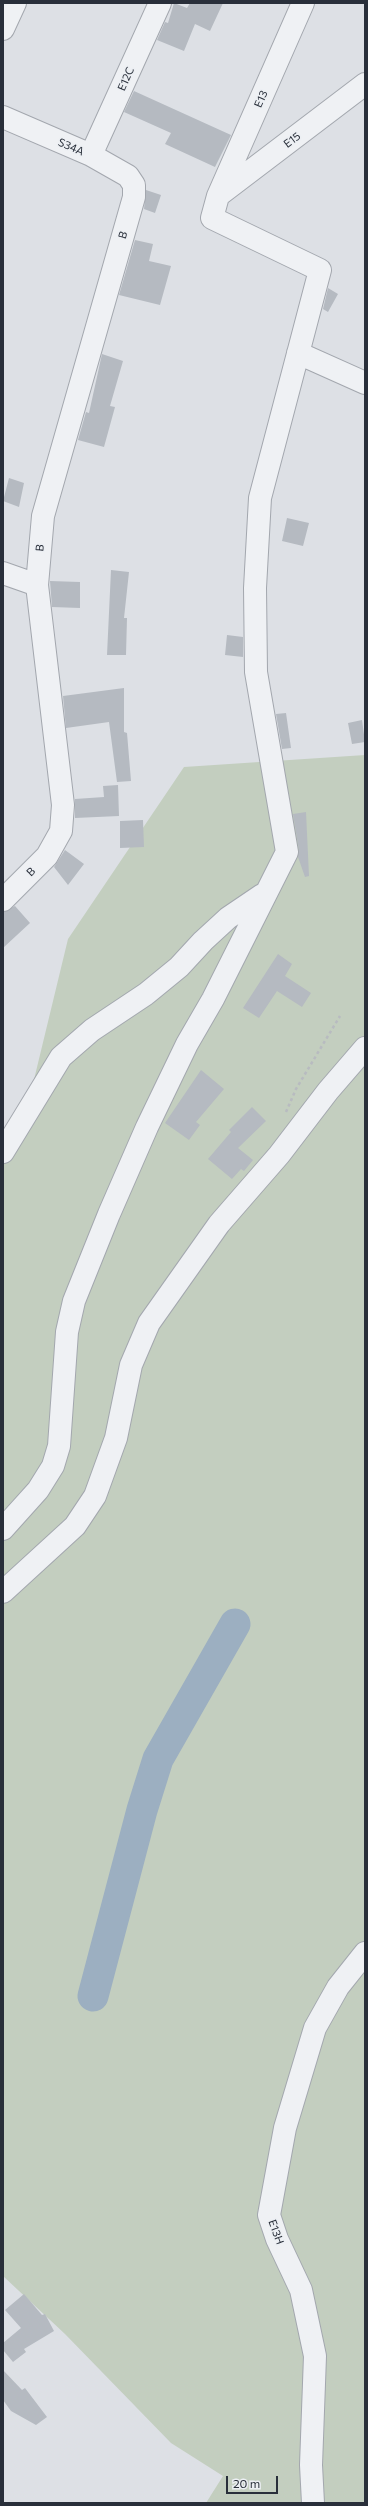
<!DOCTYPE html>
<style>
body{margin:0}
#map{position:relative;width:368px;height:2506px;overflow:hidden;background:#dde0e5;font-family:Commissioner,sans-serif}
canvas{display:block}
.frame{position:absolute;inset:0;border:4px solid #292f3a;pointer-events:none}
.scale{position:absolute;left:226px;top:2476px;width:52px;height:18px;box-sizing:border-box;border:2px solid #292f3a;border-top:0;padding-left:5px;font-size:12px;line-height:14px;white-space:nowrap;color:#292f3a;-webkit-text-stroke:3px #eceff3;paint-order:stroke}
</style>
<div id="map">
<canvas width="368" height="2506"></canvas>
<div class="frame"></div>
<div class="scale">20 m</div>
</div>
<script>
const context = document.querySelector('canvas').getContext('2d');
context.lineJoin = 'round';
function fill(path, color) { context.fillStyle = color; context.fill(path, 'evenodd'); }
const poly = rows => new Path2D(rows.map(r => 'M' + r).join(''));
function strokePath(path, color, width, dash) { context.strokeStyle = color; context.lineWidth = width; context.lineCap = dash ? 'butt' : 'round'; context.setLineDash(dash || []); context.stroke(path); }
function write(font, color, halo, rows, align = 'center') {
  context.font = font + ' Commissioner,sans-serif'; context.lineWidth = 3; context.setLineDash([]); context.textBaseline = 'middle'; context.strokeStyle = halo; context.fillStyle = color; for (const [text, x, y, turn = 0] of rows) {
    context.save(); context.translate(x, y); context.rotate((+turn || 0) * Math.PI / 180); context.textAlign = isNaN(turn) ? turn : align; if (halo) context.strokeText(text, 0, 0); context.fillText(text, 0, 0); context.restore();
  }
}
fill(poly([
 [365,755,365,2503,206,2503,223,2476,171,2443,65,2334,3,2276,3,1146,31,1092,68,939,184,767]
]), '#c3cebf');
strokePath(poly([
 [93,1996,142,1810,158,1759,235,1624]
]), '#9cafc1', 31);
fill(poly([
 [174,3,187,8,190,3,223,3,210,31,195,24,184,51,157,40,165,22,168,23],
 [134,91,231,135,215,167,165,144,171,133,124,112],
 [146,190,161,195,155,213,144,209],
 [135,240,153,244,149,261,171,266,160,305,119,295],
 [328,288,338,294,328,312,323,309],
 [102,354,123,361,110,406,115,407,104,447,78,440,86,412,89,413],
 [9,478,24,483,19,507,3,501],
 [287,518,309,523,303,546,282,541],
 [111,570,129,572,124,618,127,618,126,655,107,655],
 [50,581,80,582,80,608,52,607],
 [227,635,243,637,243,657,225,655],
 [124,688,124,732,127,733,131,781,117,782,109,722,66,728,63,696],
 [286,713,291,748,282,749,276,714],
 [362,720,365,742,352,744,348,723],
 [118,785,119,816,75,818,75,799,104,797,103,786],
 [306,812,309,876,305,877,298,857,299,850,293,814],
 [143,820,144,847,120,848,120,821],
 [65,850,84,864,68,885,54,867],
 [15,906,30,923,3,948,3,912],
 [278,954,292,964,285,976,311,993,302,1007,277,991,259,1018,243,1008],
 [201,1070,224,1089,196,1122,200,1125,189,1140,165,1123],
 [252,1107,266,1121,238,1148,253,1160,244,1171,241,1169,232,1179,208,1159,231,1132,229,1130],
 [24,2294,42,2315,45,2314,54,2331,24,2349,26,2352,13,2362,3,2350,3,2343,21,2328,5,2310],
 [3,2370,22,2390,25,2388,47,2417,36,2425,11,2411,3,2400]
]), '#b5bac1');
const minor = poly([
 [3,29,15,3],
 [3,117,91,155,128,176,134,185,134,197,43,516,37,585,63,805,61,831,47,856,3,900],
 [91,155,160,3],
 [219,195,365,84],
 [298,353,365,383],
 [3,573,37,585],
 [3,1152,61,1057,92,1030,146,994,179,967,203,941,228,918,262,895],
 [3,1529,38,1490,53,1466,59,1446,67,1332,74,1301,109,1214,147,1127,187,1044,213,999,287,852,256,672,255,588,260,498,320,270,212,218,218,196,303,3],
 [3,1592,75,1526,95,1496,116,1438,131,1365,149,1323,219,1224,279,1155,328,1091,365,1048],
 [313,2503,311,2465,315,2356,301,2290,277,2239,269,2215,285,2128,315,2028,338,1987,365,1953]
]);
strokePath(minor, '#a3a7ae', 24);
strokePath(poly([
 [286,1112,296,1089,340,1016]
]), '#b8bbc0', 2.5, [3, 3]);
strokePath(minor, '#eff1f4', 22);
write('11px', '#292f3a', '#eceff3', [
 ["E12C",126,79,-66],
 ["E13",261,99,-66],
 ["E15",292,140,-37],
 ["S34A",71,147,23],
 ["B",123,235,-74],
 ["B",40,548,-85],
 ["B",31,872,-45],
 ["E13H",276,2232,70]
]);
</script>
